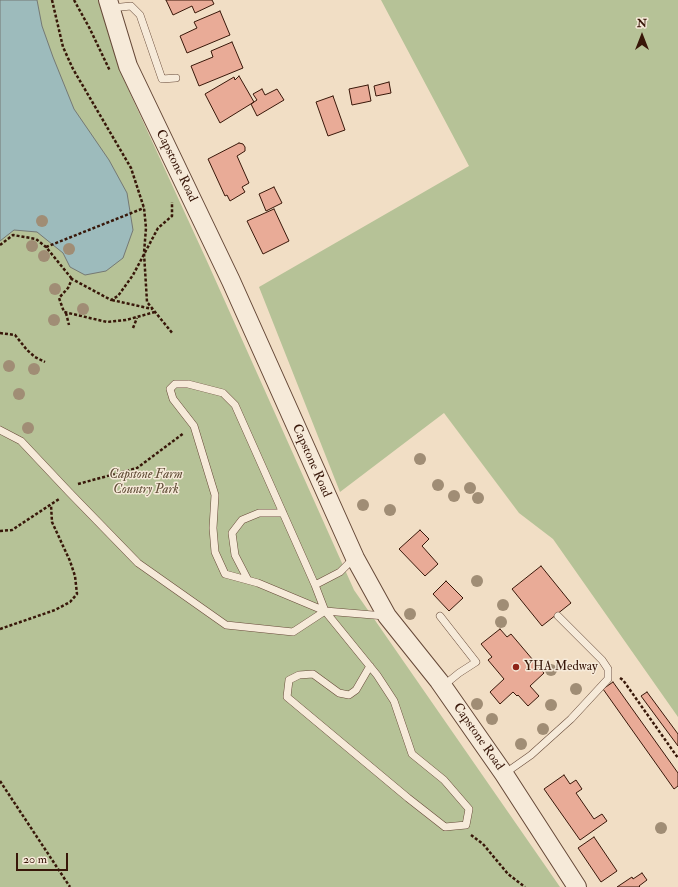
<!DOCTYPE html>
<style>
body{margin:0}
#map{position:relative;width:678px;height:887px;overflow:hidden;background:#f1dec5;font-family:"IM FELL Double Pica",serif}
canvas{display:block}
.north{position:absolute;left:622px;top:16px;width:40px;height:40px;-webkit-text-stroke:3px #f6ead9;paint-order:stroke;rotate:0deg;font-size:11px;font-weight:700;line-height:16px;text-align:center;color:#381709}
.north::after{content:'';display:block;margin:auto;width:14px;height:18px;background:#381709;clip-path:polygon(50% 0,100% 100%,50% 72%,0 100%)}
.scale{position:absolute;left:16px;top:853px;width:52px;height:18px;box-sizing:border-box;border:2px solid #381709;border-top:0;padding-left:5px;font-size:12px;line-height:14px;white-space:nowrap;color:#381709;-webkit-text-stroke:3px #f6ead9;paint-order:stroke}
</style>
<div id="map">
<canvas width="678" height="887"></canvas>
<div class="north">N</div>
<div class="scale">20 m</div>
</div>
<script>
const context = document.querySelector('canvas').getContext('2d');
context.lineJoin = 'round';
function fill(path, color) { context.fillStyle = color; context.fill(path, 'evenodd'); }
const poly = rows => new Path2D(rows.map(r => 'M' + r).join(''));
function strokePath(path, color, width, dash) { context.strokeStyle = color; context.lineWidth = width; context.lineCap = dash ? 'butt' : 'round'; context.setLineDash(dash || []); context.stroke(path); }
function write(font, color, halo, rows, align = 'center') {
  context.font = font + ' "IM FELL Double Pica",serif'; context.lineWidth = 3; context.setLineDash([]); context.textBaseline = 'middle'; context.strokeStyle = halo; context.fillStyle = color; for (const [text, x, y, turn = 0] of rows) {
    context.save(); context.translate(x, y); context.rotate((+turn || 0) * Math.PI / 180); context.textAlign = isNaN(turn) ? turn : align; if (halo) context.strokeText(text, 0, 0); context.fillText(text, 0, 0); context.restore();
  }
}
fill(poly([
 [0,0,98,0,119,69,206,259,354,590,560,887,0,887],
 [381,0,678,0,678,717,553,539,519,513,444,413,340,492,259,287,469,166]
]), '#b6c297');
const water = poly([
 [0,0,37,0,42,26,53,57,74,109,109,160,127,193,133,230,123,258,106,271,85,275,70,267,63,253,37,232,14,230,0,241,0,0]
]);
fill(water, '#9dbbbc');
strokePath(water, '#757974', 1);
const building = poly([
 [166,0,212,0,214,4,195,13,192,6,173,15,166,0],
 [220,11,230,35,187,53,180,36,197,28,194,22,220,11],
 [232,42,243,68,199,86,191,66,213,57,211,51,232,42],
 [239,76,254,102,220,123,205,94,234,77,235,80,239,76],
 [389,82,391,93,376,96,374,86,389,82],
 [368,85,371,101,352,105,349,89,368,85],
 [262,89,265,95,277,89,284,100,257,116,251,104,257,100,253,94,262,89],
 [333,96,345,130,328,136,316,102,333,96],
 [239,143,243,144,245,147,245,151,237,156,249,183,242,187,245,192,230,201,227,195,225,196,208,159,239,143],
 [274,187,282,203,266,211,259,194,274,187],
 [274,209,289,241,263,254,247,221,274,209],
 [420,530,429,539,422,546,438,564,425,576,399,549,420,530],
 [541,566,571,603,542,626,512,589,541,566],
 [446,581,463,598,449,611,433,594,446,581],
 [500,629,507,637,511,634,544,673,530,686,539,696,528,706,518,695,517,696,513,692,500,704,490,692,504,679,488,660,492,657,481,644,500,629],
 [613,682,678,773,678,786,674,789,603,689,613,682],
 [647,692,678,734,678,746,641,696,647,692],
 [564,775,570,784,576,780,582,789,576,793,594,819,602,814,607,821,580,840,544,789,564,775],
 [594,837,617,871,601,882,578,848,594,837],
 [642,873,647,880,639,886,640,887,617,887,632,877,633,879,642,873]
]);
fill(building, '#e9ab97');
strokePath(building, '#381709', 1);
const service = poly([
 [111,8,131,6,140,15,162,79,176,78],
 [0,430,21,441,69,492,138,563,226,625,293,632,325,611],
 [354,558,340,572,315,585,325,611,385,616],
 [248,580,235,555,232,533,242,520,259,513,283,513],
 [315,585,235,405,223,393,188,384,175,384,170,389,173,399,194,426,215,495,213,528,215,552,225,574,258,583,325,611,377,675,394,701,412,754,444,780,469,809,466,825,445,827,408,798,287,697,289,680,299,675,313,674,339,693,349,695,356,690,370,666],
 [440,616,476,662,459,673,443,686],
 [504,774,531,755,571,719,608,679,608,669,602,660,558,616]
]);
const tertiary = poly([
 [108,0,128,66,231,281,355,558,387,616,439,681,504,774,577,887]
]);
strokePath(service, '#664938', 8);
strokePath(tertiary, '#664938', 20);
strokePath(poly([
 [52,0,63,47,73,69,131,168,144,208,146,228,144,253,147,302,173,334],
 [74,0,90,29,110,71],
 [0,245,13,235,36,239,46,247,72,279],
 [46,247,144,208],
 [112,300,152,309],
 [155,312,126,320,107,322,64,312,59,298,68,288,72,279,111,300,118,296,133,275,158,228,172,216,172,202],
 [66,313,69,325],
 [133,328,137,318],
 [0,333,15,335,27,350,35,357,45,362],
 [78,484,137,468,184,433],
 [0,531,12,530,59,499],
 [0,629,55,610,70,602,77,594,75,576,70,561,52,522,51,505],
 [620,678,623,680,678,758],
 [0,781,70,887],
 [471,835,483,844,508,874,525,887]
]), '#381709', 2.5, [3, 2]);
strokePath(service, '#f6ead9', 7);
strokePath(tertiary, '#f6ead9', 18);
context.fillStyle = '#a08d75';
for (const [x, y] of [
 [42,221],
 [32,246],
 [69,249],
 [44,256],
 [55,289],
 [83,309],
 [54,320],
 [9,366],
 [34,369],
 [19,394],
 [28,428],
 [420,459],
 [438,485],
 [470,488],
 [454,496],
 [478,498],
 [363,505],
 [390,510],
 [477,581],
 [503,605],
 [410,614],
 [501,622],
 [551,670],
 [576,689],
 [477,704],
 [551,705],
 [492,719],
 [543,729],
 [521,744],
 [661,828]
]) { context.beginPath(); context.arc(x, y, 6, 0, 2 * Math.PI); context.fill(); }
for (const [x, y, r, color] of [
 [516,667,4,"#8f2418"]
]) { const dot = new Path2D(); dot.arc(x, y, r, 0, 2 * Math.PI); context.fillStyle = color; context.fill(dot); strokePath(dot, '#f6ead9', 1.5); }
write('13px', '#381709', '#f6ead9', [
 ["Capstone Road",176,166,64],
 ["Capstone Road",311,461,66],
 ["Capstone Road",478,737,55]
]);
write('italic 13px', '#5e4a34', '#f6ead9', [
 ["Capstone Farm",146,475],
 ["Country Park",146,490]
]);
write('13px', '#381709', '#f6ead9', [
 ["YHA Medway",524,667]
], 'left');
</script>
